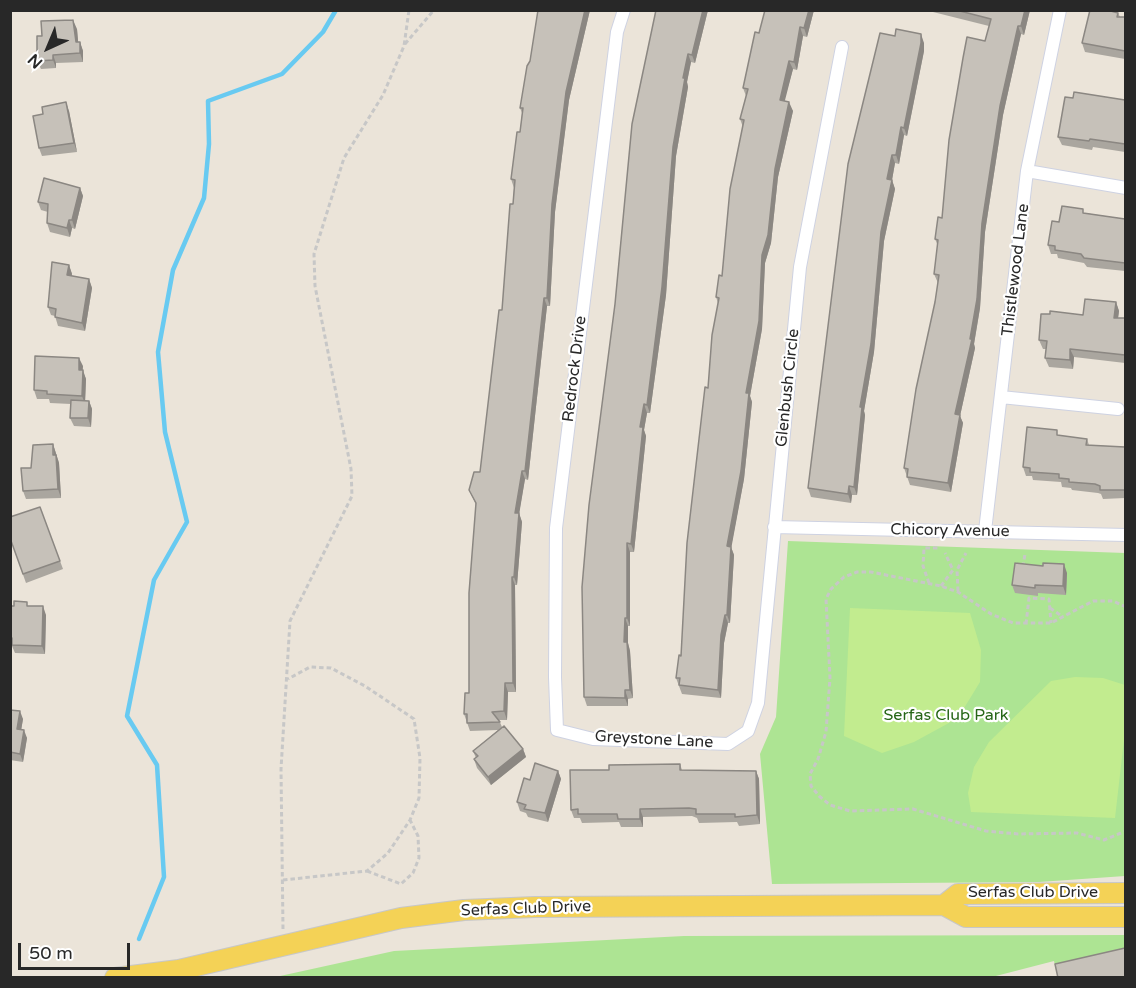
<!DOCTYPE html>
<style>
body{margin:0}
#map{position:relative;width:1136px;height:988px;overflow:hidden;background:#ebe4d9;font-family:"Varela Round",sans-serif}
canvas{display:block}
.frame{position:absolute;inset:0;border:12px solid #282828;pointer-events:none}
.north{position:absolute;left:18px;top:18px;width:60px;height:60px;-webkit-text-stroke:4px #fff;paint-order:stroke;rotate:224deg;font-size:16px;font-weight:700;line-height:24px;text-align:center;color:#282828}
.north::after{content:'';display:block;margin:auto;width:21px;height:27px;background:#282828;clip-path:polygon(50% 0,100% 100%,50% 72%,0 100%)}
.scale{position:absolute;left:18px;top:943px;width:112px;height:27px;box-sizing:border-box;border:3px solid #282828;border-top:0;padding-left:8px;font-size:18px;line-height:21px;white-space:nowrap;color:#282828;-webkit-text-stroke:4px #fff;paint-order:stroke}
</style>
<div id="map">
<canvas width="1136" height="988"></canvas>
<div class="frame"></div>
<div class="north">N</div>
<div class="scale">50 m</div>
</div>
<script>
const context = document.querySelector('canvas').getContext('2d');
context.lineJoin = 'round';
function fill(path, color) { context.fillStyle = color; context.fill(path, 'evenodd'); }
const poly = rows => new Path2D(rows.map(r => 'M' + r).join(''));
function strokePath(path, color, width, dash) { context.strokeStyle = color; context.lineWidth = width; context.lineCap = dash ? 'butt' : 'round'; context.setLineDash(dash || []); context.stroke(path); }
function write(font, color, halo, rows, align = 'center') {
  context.font = font + ' "Varela Round",sans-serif'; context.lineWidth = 4.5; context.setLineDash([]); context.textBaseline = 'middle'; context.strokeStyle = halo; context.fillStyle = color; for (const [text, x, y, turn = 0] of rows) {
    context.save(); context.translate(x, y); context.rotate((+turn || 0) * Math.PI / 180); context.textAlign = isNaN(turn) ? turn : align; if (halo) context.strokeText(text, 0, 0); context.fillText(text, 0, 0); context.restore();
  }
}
fill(poly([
 [788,541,1125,553,1125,876,1039,882,772,884,760,754,776,717],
 [1125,935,1125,953,1056,970,1054,961,992,977,271,978,394,951,684,936]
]), '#ade493');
fill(poly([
 [850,608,970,613,981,650,980,682,958,718,914,742,882,753,844,736],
 [1075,677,1103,678,1125,685,1125,731,1115,818,971,812,968,793,974,767,989,742,1051,681]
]), '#c2ec8f');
strokePath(poly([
 [139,939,164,877,157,765,127,716,154,580,187,522,165,432,158,352,173,270,204,198,209,144,208,101,282,74,323,32,336,10]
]), '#68caf1', 4.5);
const street = poly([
 [624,10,617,32,556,528,555,677,557,730,593,739,728,744,748,731,758,703,800,267,842,47],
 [1027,171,1126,188],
 [1001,397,1118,409],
 [774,527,1126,535],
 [985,531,1027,171,1060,10]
]);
const primary = poly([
 [944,905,958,894,1126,893],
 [115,978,179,970,401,918,464,910,535,907,944,905,966,917,1126,917]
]);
strokePath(street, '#ced2e2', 14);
strokePath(primary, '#c7c7c7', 22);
strokePath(poly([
 [405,44,434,10],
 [1023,567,1025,554],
 [929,583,923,566,924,548,938,548],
 [941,586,953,570,945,553],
 [958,591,957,570,966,553],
 [1126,607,1113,601,1093,601,1051,623,1013,623,991,614,958,592,941,586,871,572,857,572,844,577,831,589,826,599,830,678,826,732,818,759,810,774,811,786,819,796,830,805,850,811,913,809,986,831,1018,834,1077,833,1104,840,1126,831],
 [1050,608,1063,617],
 [1026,624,1029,598,1049,599,1051,623],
 [367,871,401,884,413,873,419,858,418,836,410,820],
 [283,880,367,871,388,853,410,820,419,798,420,758,414,719,365,686,331,668,310,667,288,679],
 [283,929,281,769,290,621,352,496,351,469,315,286,314,254,344,158,383,95,404,46,409,10]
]), '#c7c7c7', 3, [4.5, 3]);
strokePath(street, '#fff', 12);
strokePath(primary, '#f4d256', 20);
fill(poly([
 [538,10,590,10,569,100,555,212,550,306,547,306,528,480,525,479,519,513,522,522,517,585,515,585,516,692,508,692,507,720,499,720,502,727,523,749,526,757,491,785,477,768,474,759,476,758,473,751,498,730,470,731,464,714,469,693,476,505,469,490,480,472,502,310,513,204,514,188,511,179,520,132,522,113,520,108,530,61],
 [708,10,695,63,691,62,687,82,688,87,676,156,666,295,650,413,647,413,644,430,646,436,634,552,630,552,630,626,628,626,628,643,630,651,633,698,628,699,628,706,587,706,584,697,615,304,632,124],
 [765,10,814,10,807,37,803,36,797,70,793,69,784,101,793,111,778,177,771,243,765,263,762,329,750,396,752,402,744,479,731,547,734,555,730,623,728,623,724,643,721,698,682,694,676,678,681,656,718,303,716,297,722,276,743,127,740,119,746,96,743,88,759,33],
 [925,10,1030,10,1024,35,1021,34,1003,115,985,232,980,308,974,344,975,348,960,416,963,423,951,492,910,485,904,468,935,302,938,283,934,274,938,246,935,239,942,218,989,26],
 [1118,13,1120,17,1125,17,1125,59,1085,52,1082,43],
 [77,29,78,42,80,42,83,51,83,62,56,63,56,68,41,69,37,61,42,36],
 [895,36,924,43,924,51,907,136,904,135,899,164,895,163,892,180,895,189,884,241,874,352,864,411,865,415,857,495,852,495,851,503,811,497,808,488],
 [1073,98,1125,100,1125,152,1093,147,1092,150,1062,145,1058,137],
 [69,111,77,152,42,156,39,148],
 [80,188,83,196,75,229,72,228,70,237,50,232,47,223,48,212,41,210,38,202],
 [1085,213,1125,219,1125,271,1087,267,1084,263,1058,258,1057,254,1051,254,1048,245,1059,222],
 [69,265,72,274,71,276,89,279,92,288,85,331,58,326,55,316,51,315,48,307],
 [1116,302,1119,311,1118,318,1125,318,1125,365,1125,363,1074,357,1073,369,1049,367,1045,358,1046,349,1043,349,1039,340],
 [83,366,82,370,86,379,85,401,89,401,92,409,91,427,74,426,70,418,71,404,50,403,49,399,37,399,34,390],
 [1060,436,1087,439,1089,445,1125,447,1125,498,1103,499,1101,494,1098,493,1072,490,1071,488,1062,487,1061,482,1033,480,1032,476,1026,476,1023,467],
 [53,444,59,463,61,498,26,499,23,491,31,468],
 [40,507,63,569,26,583,10,538],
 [1043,566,1067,573,1066,595,1038,593,1038,596,1015,593,1012,585],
 [10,606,28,606,46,615,45,654,15,653,12,646,10,646],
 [10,710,23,719,21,730,27,738,23,762,10,760],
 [680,764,682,770,756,771,759,779,760,824,739,826,737,822,699,823,697,818,692,816,643,817,643,827,621,827,619,822,582,823,580,818,574,818,571,810,609,770],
 [558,771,561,779,548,822,528,817,526,813,520,811,517,802,530,780]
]), '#aaa69f');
fill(poly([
 [585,10,590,10,569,100,555,212,550,306,547,298,552,204,566,92],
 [703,10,708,10,695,63,692,55],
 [809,10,814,10,807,37,804,28],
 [1025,10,1030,10,1024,35,1021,26],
 [73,20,77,29,79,51,76,42],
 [1018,26,1021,34,1003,115,985,232,980,308,974,344,975,348,960,416,963,423,951,492,948,483,955,414,970,339,982,223,1000,106],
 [800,27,803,36,797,70,794,62],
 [921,34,924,43,924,51,907,136,904,128],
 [80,42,83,51,83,62,80,53],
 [688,54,691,62,687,82,688,87,676,156,666,295,650,413,647,405,673,147,683,78],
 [53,55,56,63,56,68,53,60],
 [789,61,793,69,783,108,780,100],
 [66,102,69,111,77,152,74,143],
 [789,102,793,111,778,177,771,243,765,263,762,329,750,396,752,402,744,479,730,555,727,546,762,255,775,169],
 [901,127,904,135,899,164,896,155],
 [892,155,895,163,892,180,895,189,884,241,874,352,864,411,865,415,857,495,854,487,860,407,887,179],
 [80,188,83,196,75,229,72,220],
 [69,220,72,228,70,237,67,228],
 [69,265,72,274,70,284,67,275],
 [89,279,92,288,85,331,82,323],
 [544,298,547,306,528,480,525,471],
 [1116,302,1119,311,1117,326,1114,318],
 [1070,349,1074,357,1073,369,1070,360],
 [79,358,83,366,82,379,79,370],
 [83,370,86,379,85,404,82,396],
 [89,401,92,409,91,427,88,418],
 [644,404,647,413,644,430,646,436,634,552,631,544,640,427],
 [53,444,59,463,61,498,58,489],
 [522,471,525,479,518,521,515,513],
 [849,486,852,495,851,503,848,494],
 [519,513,522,522,517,585,514,577],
 [627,543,630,552,630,626,627,618],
 [731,547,734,555,730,623,727,615],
 [1064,564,1067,573,1066,595,1063,586],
 [512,577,515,585,516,692,513,683],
 [43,606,46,615,45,654,42,646],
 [725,615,728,623,724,643,721,698,718,690,721,635],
 [625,618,628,626,628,643,630,651,633,698,630,690,624,642],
 [505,683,508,692,507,720,504,711],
 [625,690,628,699,628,706,625,698],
 [20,711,23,719,20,737,17,729],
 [24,730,27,738,23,762,20,754],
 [523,749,526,757,491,785,488,777],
 [558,771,561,779,548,822,545,813],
 [756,771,759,779,760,824,757,815],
 [640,809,643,817,643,827,640,819]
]), '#8b8782');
const building = poly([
 [538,10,585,10,566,92,552,204,547,298,544,298,525,471,522,471,515,513,519,513,514,577,512,577,513,683,505,683,504,711,492,712,500,722,467,723,467,714,464,714,465,693,469,693,469,593,476,503,469,490,474,472,480,472,499,310,502,310,510,204,513,204,515,180,511,179,517,132,520,132,523,108,520,108,527,66,530,61,538,10],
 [656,10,703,10,692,55,688,54,683,78,685,78,673,147,662,287,647,405,644,404,640,427,643,427,631,544,627,543,627,618,625,618,624,642,627,642,630,690,625,690,625,698,584,697,582,587,589,505,615,304,632,124,656,10],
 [765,10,809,10,804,28,800,27,794,62,789,61,780,100,789,102,775,169,768,235,762,255,759,321,746,393,749,393,741,471,727,546,731,547,727,615,725,615,721,635,718,690,679,685,680,678,676,678,679,655,681,656,687,543,705,387,708,388,712,335,719,298,716,297,719,275,722,276,730,189,744,120,740,119,748,89,743,88,755,32,759,33,765,10],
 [956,10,1025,10,1021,26,1018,26,1000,106,982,223,977,299,970,339,972,339,955,414,960,415,948,483,907,477,908,469,904,468,916,389,935,302,939,275,934,274,938,240,935,239,938,217,942,218,949,140,963,58,967,37,985,41,991,19,956,10],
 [1090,10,1107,10,1118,13,1117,17,1125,17,1125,56,1125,51,1082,43,1090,10],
 [73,20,76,42,80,42,80,53,53,55,53,60,37,61,37,36,42,36,41,21,73,20],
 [896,29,921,34,921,43,904,128,901,127,896,155,892,155,887,179,892,180,881,232,871,344,860,407,862,407,854,487,849,486,848,494,808,488,848,164,880,33,895,36,896,29],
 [1074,92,1125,100,1125,144,1090,139,1089,141,1058,137,1065,97,1073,98,1074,92],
 [66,102,74,143,39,148,33,116,43,114,42,107,66,102],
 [44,178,80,188,72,220,69,220,67,228,47,223,48,204,38,202,44,178],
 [1062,206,1083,209,1083,213,1125,219,1125,263,1084,258,1081,254,1055,250,1055,246,1048,245,1052,221,1059,222,1062,206],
 [52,262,69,265,67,275,89,279,82,323,55,317,56,309,48,307,52,262],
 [1085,299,1116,302,1114,318,1125,318,1125,363,1125,355,1070,349,1070,360,1045,358,1047,341,1039,340,1041,314,1050,314,1050,311,1083,315,1085,299],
 [35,356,79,358,79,370,83,370,82,396,47,394,47,391,34,390,35,356],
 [71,400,89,401,88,418,70,418,71,400],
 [1027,427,1057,430,1057,435,1087,439,1086,445,1125,447,1125,490,1100,490,1100,486,1095,484,1069,482,1069,479,1059,478,1059,474,1030,472,1030,468,1023,467,1027,427],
 [53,444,53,455,56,455,58,489,23,491,21,468,31,468,33,445,53,444],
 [40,507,60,561,23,574,10,538,10,517,40,507],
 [1015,563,1043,566,1043,563,1064,564,1063,586,1035,585,1035,588,1012,585,1015,563],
 [14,601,27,602,27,606,43,606,42,646,12,645,12,638,10,638,10,606,14,606,14,601],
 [10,710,20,711,17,729,24,730,20,754,10,752,10,710],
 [504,726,523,749,488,777,474,759,478,756,473,751,504,726],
 [535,763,558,771,545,813,524,809,526,805,517,802,524,778,530,780,535,763],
 [680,764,680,770,756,771,757,815,735,817,735,814,696,814,696,809,689,808,640,809,640,819,618,819,617,814,578,814,578,809,571,810,570,770,609,770,609,765,680,764],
 [1125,948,1125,978,1058,978,1055,964,1125,948]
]);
fill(building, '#c6c1b9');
strokePath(building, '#8b8782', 1.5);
write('16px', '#282828', '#fff', [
 ["Thistlewood Lane",1016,270,-83],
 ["Redrock Drive",575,369,-83],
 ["Glenbush Circle",788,388,-84],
 ["Chicory Avenue",950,531,1],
 ["Greystone Lane",654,740,3],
 ["Serfas Club Drive",1033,893],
 ["Serfas Club Drive",526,909,-2]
]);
write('16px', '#266617', '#fff', [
 ["Serfas Club Park",946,716]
]);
</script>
